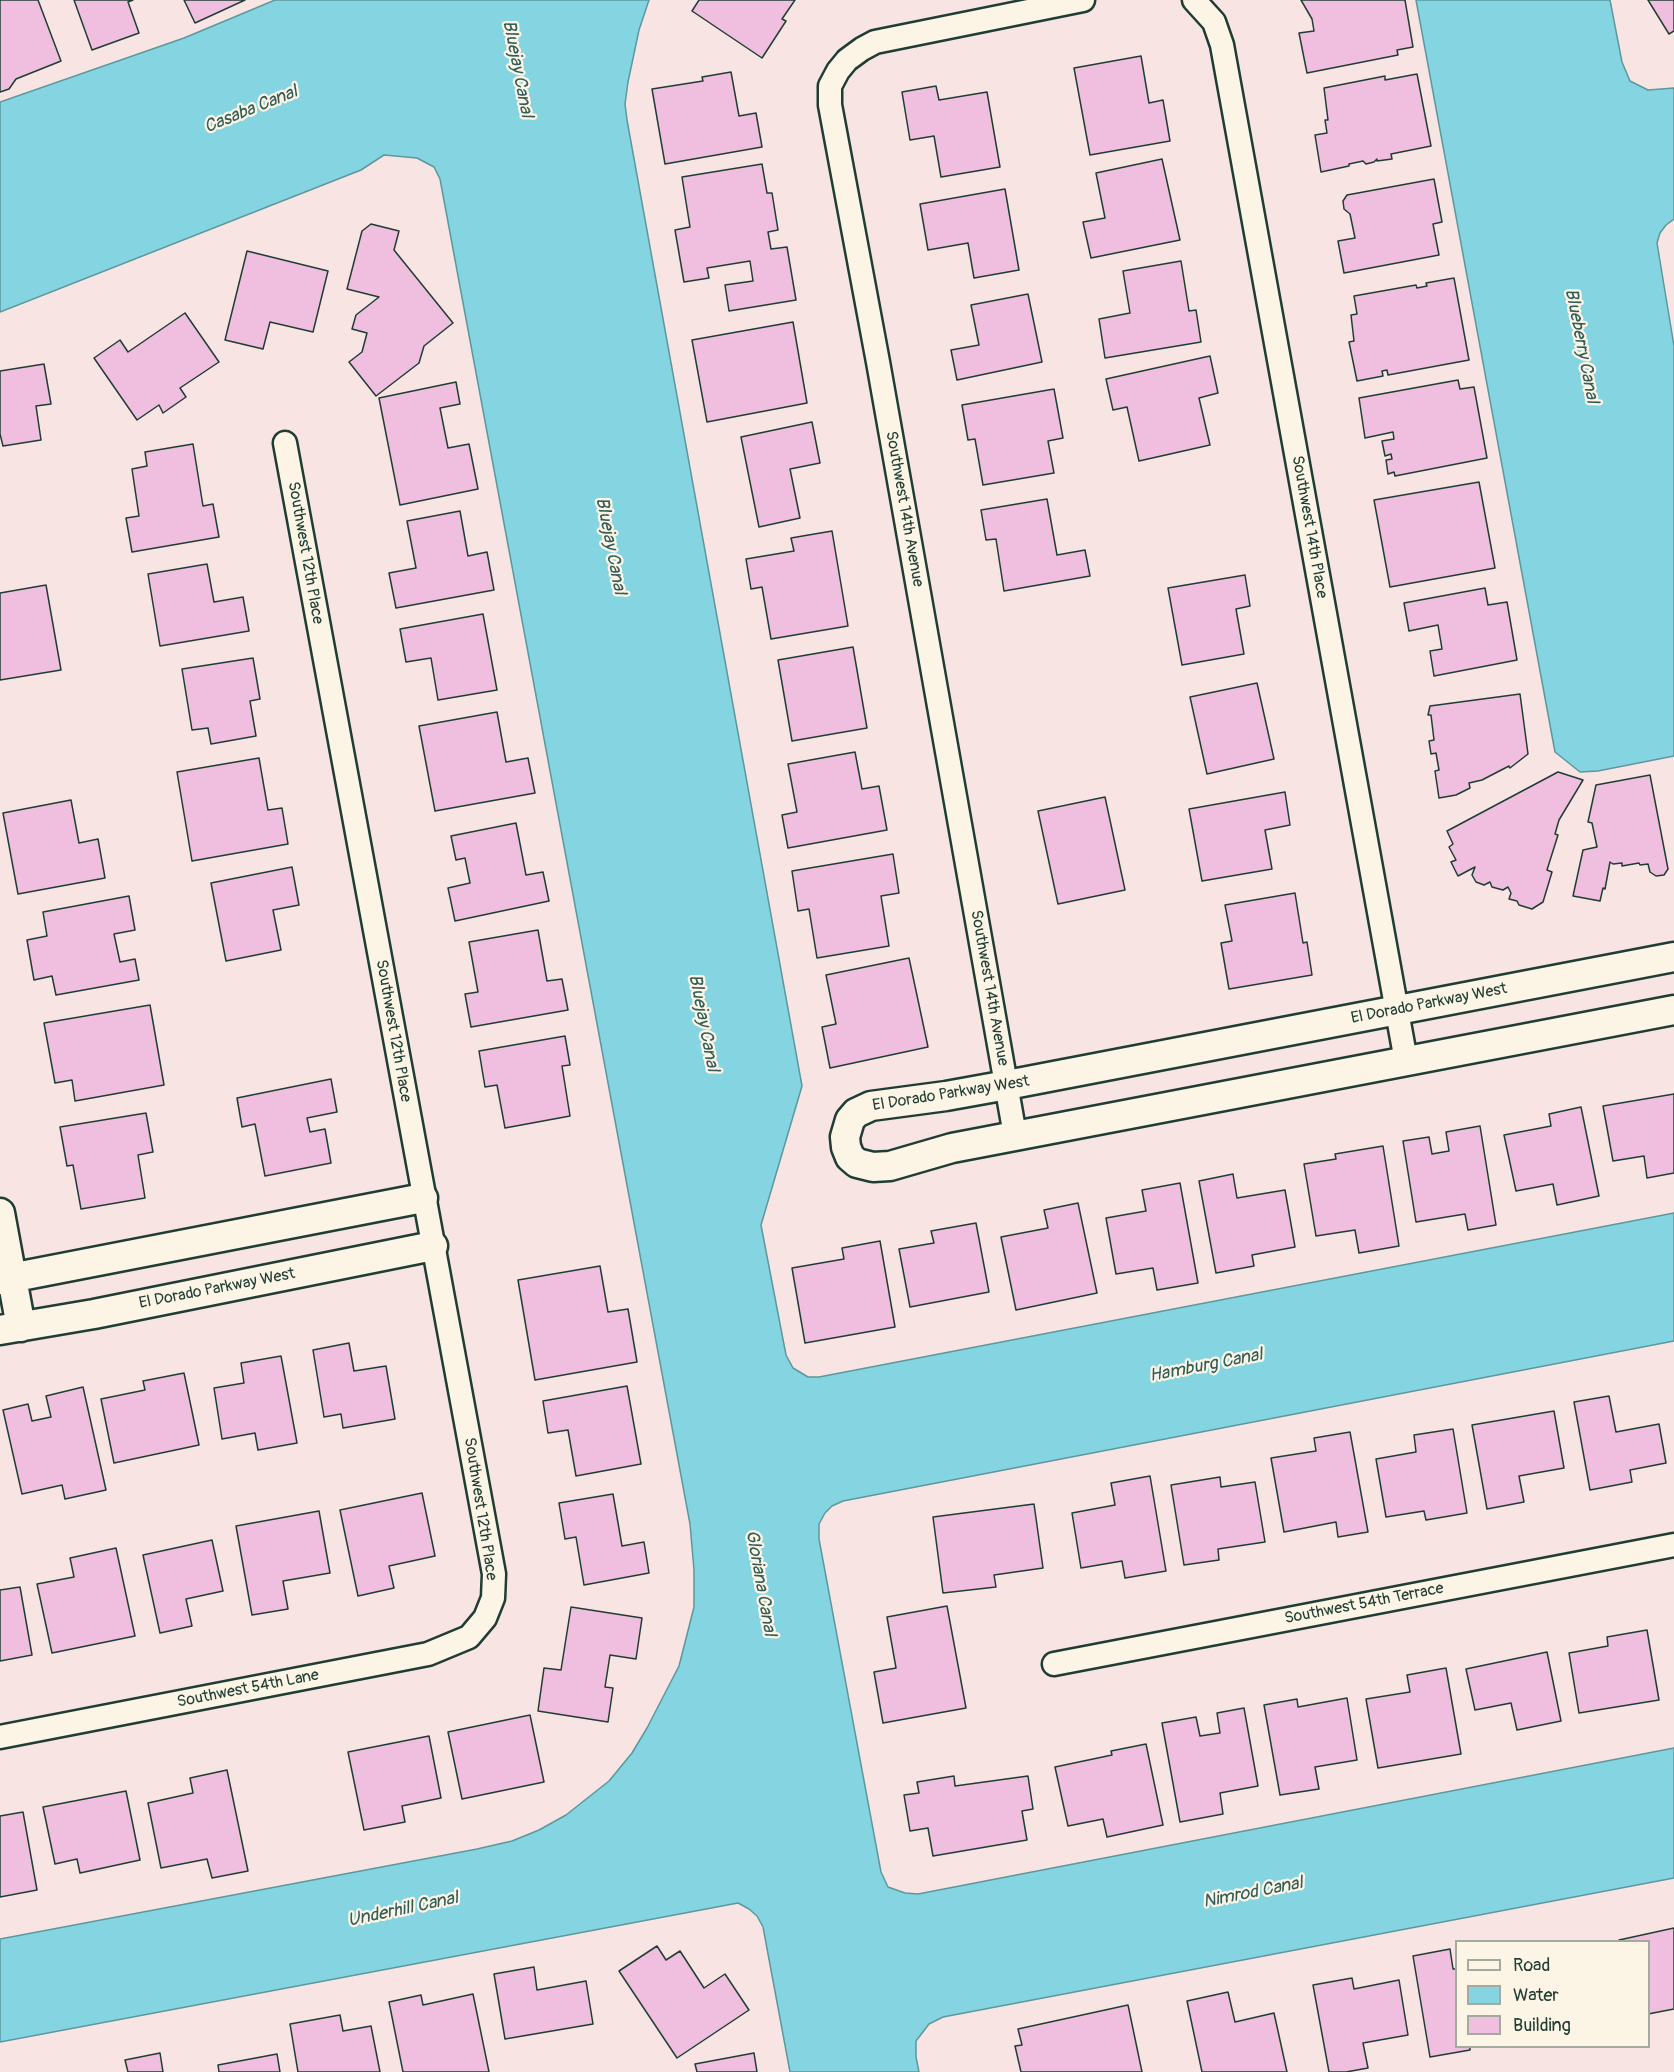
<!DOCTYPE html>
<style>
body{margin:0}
#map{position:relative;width:1674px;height:2072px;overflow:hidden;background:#f8e4e3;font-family:Pangolin,sans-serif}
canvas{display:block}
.legend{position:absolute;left:1455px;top:1940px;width:195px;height:108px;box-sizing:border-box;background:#fcf5e5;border:2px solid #a4ab9e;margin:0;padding:8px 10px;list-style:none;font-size:18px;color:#1f3d34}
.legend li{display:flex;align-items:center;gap:12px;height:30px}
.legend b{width:30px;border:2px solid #a4ab9e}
</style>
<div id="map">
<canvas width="1674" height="2072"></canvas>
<ul class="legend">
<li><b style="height:8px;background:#fcf5e5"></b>Road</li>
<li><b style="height:16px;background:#85d4e1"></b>Water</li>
<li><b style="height:16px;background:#f0bede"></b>Building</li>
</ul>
</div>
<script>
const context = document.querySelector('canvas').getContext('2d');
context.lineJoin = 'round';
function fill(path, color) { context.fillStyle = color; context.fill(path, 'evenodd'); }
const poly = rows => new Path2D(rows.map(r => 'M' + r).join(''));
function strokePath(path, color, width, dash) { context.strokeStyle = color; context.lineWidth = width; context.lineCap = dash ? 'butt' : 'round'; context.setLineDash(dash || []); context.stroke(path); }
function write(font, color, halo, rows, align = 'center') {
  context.font = font + ' Pangolin,sans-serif'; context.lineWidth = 4.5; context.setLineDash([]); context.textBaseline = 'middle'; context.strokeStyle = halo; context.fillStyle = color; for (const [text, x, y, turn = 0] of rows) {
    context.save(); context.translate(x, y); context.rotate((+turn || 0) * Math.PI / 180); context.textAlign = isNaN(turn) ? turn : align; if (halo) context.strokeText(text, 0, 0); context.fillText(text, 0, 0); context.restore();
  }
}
const water = poly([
 [275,0,649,0,639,30,628,82,625,104,627,120,802,1086,761,1225,786,1355,793,1368,808,1377,819,1377,1674,1213,1674,1341,843,1501,832,1506,825,1513,819,1524,819,1539,881,1872,888,1887,905,1893,918,1894,1674,1748,1674,1878,943,2017,929,2024,916,2041,916,2057,919,2072,790,2072,763,1927,757,1916,749,1909,738,1903,0,2042,0,1939,477,1849,512,1841,539,1830,566,1815,609,1781,632,1753,647,1728,679,1666,694,1607,694,1570,690,1524,440,179,434,167,417,158,384,155,361,170,0,312,0,102,184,38,275,0],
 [1416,0,1610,0,1622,62,1630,81,1648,90,1674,88,1674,219,1666,225,1660,233,1657,243,1674,346,1674,756,1598,771,1580,772,1555,752,1416,0]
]);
fill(water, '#85d4e1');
strokePath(water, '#5c989c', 1.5);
const building = poly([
 [0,0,38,0,61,61,16,79,9,89,0,92,0,0],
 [74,0,133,0,128,2,139,33,92,50,74,0],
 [184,0,245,0,195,23,184,0],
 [699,0,795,0,782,19,786,21,762,58,692,11,699,0],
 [1301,0,1405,0,1413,47,1397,50,1398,55,1307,73,1299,33,1314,31,1312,19,1301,0],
 [1648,0,1674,0,1674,31,1669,34,1648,0],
 [1141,56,1149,103,1163,100,1170,141,1090,155,1074,68,1141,56],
 [731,72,739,116,756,113,762,147,665,164,652,89,703,81,702,77,731,72],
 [1417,74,1431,146,1391,154,1392,159,1377,161,1377,159,1374,162,1366,164,1363,161,1349,164,1349,166,1321,172,1315,135,1327,133,1325,120,1328,120,1324,88,1385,76,1385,80,1417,74],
 [936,86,939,100,987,92,1000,167,941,177,934,136,910,140,902,92,936,86],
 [1162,159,1180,240,1091,258,1083,222,1105,218,1096,173,1162,159],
 [762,164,767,193,772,193,778,230,768,232,771,249,787,247,796,300,729,311,725,285,753,281,750,261,707,268,709,278,684,282,675,230,690,227,682,177,762,164],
 [1434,179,1442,222,1433,224,1439,255,1344,273,1338,241,1355,238,1350,214,1344,209,1343,201,1347,195,1434,179],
 [1005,189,1019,270,974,278,968,243,928,250,920,204,1005,189],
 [371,224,399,231,394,250,453,323,424,346,419,363,376,396,349,362,362,352,367,333,352,329,356,315,379,297,347,289,362,231,371,224],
 [247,251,328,271,313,332,270,322,263,349,225,340,247,251],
 [1181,261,1189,311,1196,310,1201,342,1105,358,1099,319,1130,313,1123,271,1181,261],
 [1454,278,1469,360,1388,375,1387,370,1382,371,1383,376,1357,381,1349,342,1354,341,1351,315,1357,314,1354,296,1416,285,1417,288,1427,286,1426,283,1454,278],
 [1028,294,1042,362,957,380,951,350,979,345,971,305,1028,294],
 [185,313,219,362,180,388,186,397,163,413,159,405,137,420,94,358,120,340,128,352,185,313],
 [793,322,807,403,707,422,692,340,793,322],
 [1210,356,1218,393,1199,398,1210,445,1139,461,1127,407,1113,410,1106,379,1210,356],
 [44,364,51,404,36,406,41,440,3,446,0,434,0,371,44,364],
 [1458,380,1460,389,1474,387,1487,458,1395,476,1394,472,1388,474,1386,460,1392,459,1391,454,1385,456,1382,441,1394,439,1393,432,1365,438,1359,398,1458,380],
 [456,382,460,404,440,408,448,448,469,444,478,489,400,505,379,398,456,382],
 [1054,389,1063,438,1048,441,1054,473,983,485,975,439,968,440,962,405,1054,389],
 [812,422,820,463,790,469,800,518,759,527,741,437,812,422],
 [193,444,203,506,213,504,219,537,132,552,126,518,139,516,132,469,147,466,145,452,193,444],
 [1479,482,1495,568,1390,587,1374,500,1479,482],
 [1047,499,1057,555,1085,550,1090,576,1004,591,996,539,986,540,981,510,1047,499],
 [460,511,468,556,487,552,494,590,396,608,389,573,416,568,407,521,460,511],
 [832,531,848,626,771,639,762,587,751,589,746,559,794,551,791,538,832,531],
 [207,564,214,602,243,597,249,631,160,646,148,574,207,564],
 [1245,575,1250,606,1236,609,1244,654,1182,665,1168,588,1245,575],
 [46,585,61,670,0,680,0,593,46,585],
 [1485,588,1488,605,1507,602,1517,660,1434,676,1430,651,1442,649,1438,625,1409,631,1404,603,1485,588],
 [483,614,497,690,438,700,431,658,406,662,400,629,483,614],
 [853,647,867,728,792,741,778,660,853,647],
 [253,658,260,699,250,701,256,736,211,744,208,728,192,730,182,669,253,658],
 [1257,683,1274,759,1207,774,1190,697,1257,683],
 [1520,694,1528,754,1510,768,1509,766,1482,780,1469,783,1470,788,1456,795,1439,798,1435,771,1439,770,1436,753,1431,754,1429,741,1434,740,1431,715,1428,715,1430,706,1520,694],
 [497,712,506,762,528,758,535,793,435,811,419,726,497,712],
 [855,752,862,789,879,786,887,830,788,848,782,815,797,812,788,764,855,752],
 [259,758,268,810,282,808,288,844,192,861,177,772,259,758],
 [1558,772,1583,780,1559,820,1555,834,1558,835,1547,870,1552,872,1543,902,1532,909,1519,905,1517,901,1509,899,1511,893,1508,887,1503,890,1492,887,1490,882,1484,885,1476,882,1472,875,1475,867,1458,876,1451,862,1456,860,1449,847,1453,844,1447,831,1558,772],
 [1650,775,1668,869,1664,875,1656,876,1650,872,1648,864,1640,865,1639,863,1622,866,1622,863,1613,864,1610,862,1605,889,1603,888,1600,901,1573,896,1583,850,1597,847,1592,823,1588,822,1596,785,1650,775],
 [1285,792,1290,825,1265,830,1272,869,1202,881,1189,809,1285,792],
 [1105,797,1125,890,1058,904,1038,811,1105,797],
 [71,800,79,843,98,839,105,878,18,894,3,813,71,800],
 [516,823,526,875,543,872,549,901,455,921,448,888,470,883,465,858,456,860,451,836,516,823],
 [893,854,899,893,881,896,889,946,817,958,809,909,798,911,792,871,893,854],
 [292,867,299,905,273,910,281,950,226,961,211,883,292,867],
 [1295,893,1303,943,1307,942,1312,975,1229,989,1221,943,1232,941,1225,905,1295,893],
 [129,896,135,930,114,934,120,962,135,959,139,980,56,995,52,976,34,980,27,940,47,936,43,912,129,896],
 [538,930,547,981,562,979,568,1010,471,1027,465,994,478,992,469,942,538,930],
 [909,958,928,1047,830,1068,822,1027,836,1024,826,975,909,958],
 [150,1005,164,1085,75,1101,72,1080,55,1083,44,1023,150,1005],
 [565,1036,570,1065,562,1066,570,1116,505,1128,497,1085,485,1087,479,1051,565,1036],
 [331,1079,337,1112,307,1118,310,1132,325,1129,331,1163,265,1176,255,1124,242,1127,237,1098,331,1079],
 [1674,1094,1674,1173,1647,1178,1644,1156,1613,1161,1603,1106,1674,1094],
 [1581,1107,1599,1196,1557,1205,1553,1184,1516,1191,1504,1135,1551,1126,1549,1114,1581,1107],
 [146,1113,153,1152,138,1155,145,1198,81,1209,73,1165,67,1166,60,1127,146,1113],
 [1480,1126,1496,1225,1468,1230,1465,1214,1416,1222,1403,1141,1429,1137,1432,1154,1449,1151,1446,1132,1480,1126],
 [1383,1146,1399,1246,1359,1253,1355,1230,1316,1236,1304,1164,1336,1159,1335,1154,1383,1146],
 [1233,1174,1237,1198,1285,1190,1295,1247,1252,1255,1254,1266,1216,1273,1199,1181,1233,1174],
 [1180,1183,1198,1283,1157,1290,1153,1268,1116,1274,1106,1218,1146,1211,1142,1190,1180,1183],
 [1078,1203,1097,1293,1016,1310,1001,1237,1048,1228,1044,1210,1078,1203],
 [976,1223,989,1292,910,1307,899,1249,934,1243,931,1231,976,1223],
 [880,1241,895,1327,805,1343,792,1268,844,1259,842,1248,880,1241],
 [600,1266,608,1312,628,1309,637,1362,535,1380,518,1280,600,1266],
 [349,1343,354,1371,386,1366,395,1419,343,1428,341,1414,324,1417,313,1350,349,1343],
 [281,1356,297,1443,258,1450,255,1433,222,1439,214,1388,244,1383,241,1363,281,1356],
 [184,1373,199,1445,114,1463,101,1399,145,1390,143,1381,184,1373],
 [627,1386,641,1464,576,1476,568,1430,548,1433,543,1401,627,1386],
 [83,1387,106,1490,65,1499,62,1485,22,1494,3,1410,28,1404,32,1421,51,1417,46,1396,83,1387],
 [1609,1396,1616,1432,1659,1424,1666,1463,1630,1470,1632,1482,1590,1490,1574,1402,1609,1396],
 [1554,1411,1564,1468,1519,1476,1524,1502,1487,1509,1472,1425,1554,1411],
 [1453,1429,1467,1513,1426,1520,1424,1511,1386,1517,1376,1459,1416,1452,1414,1435,1453,1429],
 [1350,1432,1368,1532,1338,1537,1336,1522,1284,1532,1271,1458,1316,1451,1314,1438,1350,1432],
 [1150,1476,1166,1571,1125,1578,1122,1561,1081,1568,1072,1513,1115,1505,1111,1483,1150,1476],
 [1220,1477,1221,1487,1255,1482,1265,1542,1218,1549,1219,1560,1184,1565,1171,1485,1220,1477],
 [422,1493,435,1556,389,1566,394,1588,358,1596,340,1510,422,1493],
 [613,1494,622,1546,644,1542,649,1573,584,1585,576,1537,565,1539,559,1503,613,1494],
 [1034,1504,1043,1568,994,1575,996,1587,943,1593,933,1517,1034,1504],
 [319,1511,330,1573,283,1581,288,1609,252,1615,236,1526,319,1511],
 [212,1540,223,1591,186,1599,192,1626,160,1633,143,1555,212,1540],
 [116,1548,135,1636,52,1653,37,1584,74,1577,70,1558,116,1548],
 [20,1587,32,1655,0,1661,0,1590,20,1587],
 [947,1606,966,1708,883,1723,874,1672,896,1668,887,1617,947,1606],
 [571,1607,642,1618,636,1659,610,1655,605,1687,613,1688,608,1722,538,1711,544,1668,561,1670,571,1607],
 [1647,1630,1659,1700,1579,1713,1569,1653,1608,1646,1607,1637,1647,1630],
 [1547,1652,1561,1721,1517,1730,1511,1703,1475,1710,1466,1669,1547,1652],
 [1446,1668,1461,1754,1378,1768,1366,1699,1410,1692,1407,1675,1446,1668],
 [1347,1698,1357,1760,1315,1767,1319,1789,1280,1795,1264,1705,1297,1699,1298,1707,1347,1698],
 [1244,1708,1258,1786,1220,1793,1223,1814,1180,1822,1162,1723,1196,1717,1200,1736,1220,1733,1217,1713,1244,1708],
 [530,1715,544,1782,462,1799,448,1732,530,1715],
 [429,1736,441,1798,402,1806,405,1822,364,1830,348,1752,429,1736],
 [1146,1744,1163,1825,1107,1837,1103,1819,1068,1826,1055,1767,1112,1755,1111,1751,1146,1744],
 [227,1770,248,1871,212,1878,207,1859,161,1868,148,1803,193,1793,190,1778,227,1770],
 [954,1776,955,1786,1028,1776,1033,1809,1022,1811,1027,1840,933,1856,928,1828,910,1831,904,1795,919,1793,917,1782,954,1776],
 [126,1791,140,1860,80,1873,77,1859,55,1864,43,1807,126,1791],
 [23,1812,37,1890,0,1897,0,1816,23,1812],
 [1674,1928,1674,2009,1648,2014,1648,1942,1619,1942,1619,1940,1674,1928],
 [657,1946,666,1960,680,1951,704,1988,725,1974,749,2010,677,2058,619,1971,657,1946],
 [1450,1949,1453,1969,1456,1969,1456,2046,1470,2046,1470,2050,1430,2057,1413,1956,1450,1949],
 [534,1967,537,1990,586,1981,593,2024,505,2039,494,1974,534,1967],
 [1352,1978,1354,1989,1399,1980,1408,2035,1363,2043,1368,2068,1346,2072,1329,2072,1313,1985,1352,1978],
 [1228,1992,1235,2022,1274,2013,1287,2072,1202,2072,1187,2001,1228,1992],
 [473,1994,489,2072,403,2072,389,2002,421,1995,423,2005,473,1994],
 [1128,2005,1142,2072,1021,2072,1015,2046,1022,2045,1018,2029,1128,2005],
 [340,2015,343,2031,371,2026,380,2072,298,2072,290,2024,340,2015],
 [160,2053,163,2072,128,2072,125,2060,160,2053],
 [754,2053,757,2072,697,2072,695,2064,754,2053],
 [277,2054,280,2072,219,2072,218,2065,277,2054]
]);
fill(building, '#f0bede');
strokePath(building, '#1f3d34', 1.5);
const minor = poly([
 [1194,0,1214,22,1222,45,1406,1061],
 [1015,1135,878,362,830,105,830,86,838,71,847,60,862,49,875,42,1083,0],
 [1054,1664,1674,1545],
 [0,1737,428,1654,469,1637,485,1618,493,1598,494,1574,285,443]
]);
const tertiary = poly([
 [1674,957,1007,1085,946,1096,871,1106,856,1113,850,1120,845,1137,846,1147,850,1157,857,1163,873,1167,890,1166,952,1148,1674,1010],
 [0,1213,21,1327],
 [0,1280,423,1198],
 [0,1330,94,1314,433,1246]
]);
strokePath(minor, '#1f3d34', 27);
strokePath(tertiary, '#1f3d34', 33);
strokePath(minor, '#fcf5e5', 22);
strokePath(tertiary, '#fcf5e5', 28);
write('16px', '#1f3d34', '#fcf5e5', [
 ["Southwest 14th Avenue",904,509,80],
 ["Southwest 14th Place",1309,527,80],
 ["Southwest 12th Place",305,553,80],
 ["Southwest 14th Avenue",989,988,80],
 ["El Dorado Parkway West",1429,1004,-11],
 ["Southwest 12th Place",393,1031,80],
 ["El Dorado Parkway West",951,1094,-9],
 ["El Dorado Parkway West",217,1289,-11],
 ["Southwest 12th Place",480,1509,81],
 ["Southwest 54th Terrace",1364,1604,-11],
 ["Southwest 54th Lane",248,1689,-11]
]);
write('italic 18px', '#335b57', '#fcf5e5', [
 ["Bluejay Canal",517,69,79],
 ["Casaba Canal",251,110,-22],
 ["Blueberry Canal",1581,346,79],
 ["Bluejay Canal",610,546,79],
 ["Bluejay Canal",703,1023,79],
 ["Hamburg Canal",1206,1366,-11],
 ["Gloriana Canal",760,1583,80],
 ["Nimrod Canal",1253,1893,-11],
 ["Underhill Canal",403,1910,-12]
]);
</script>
